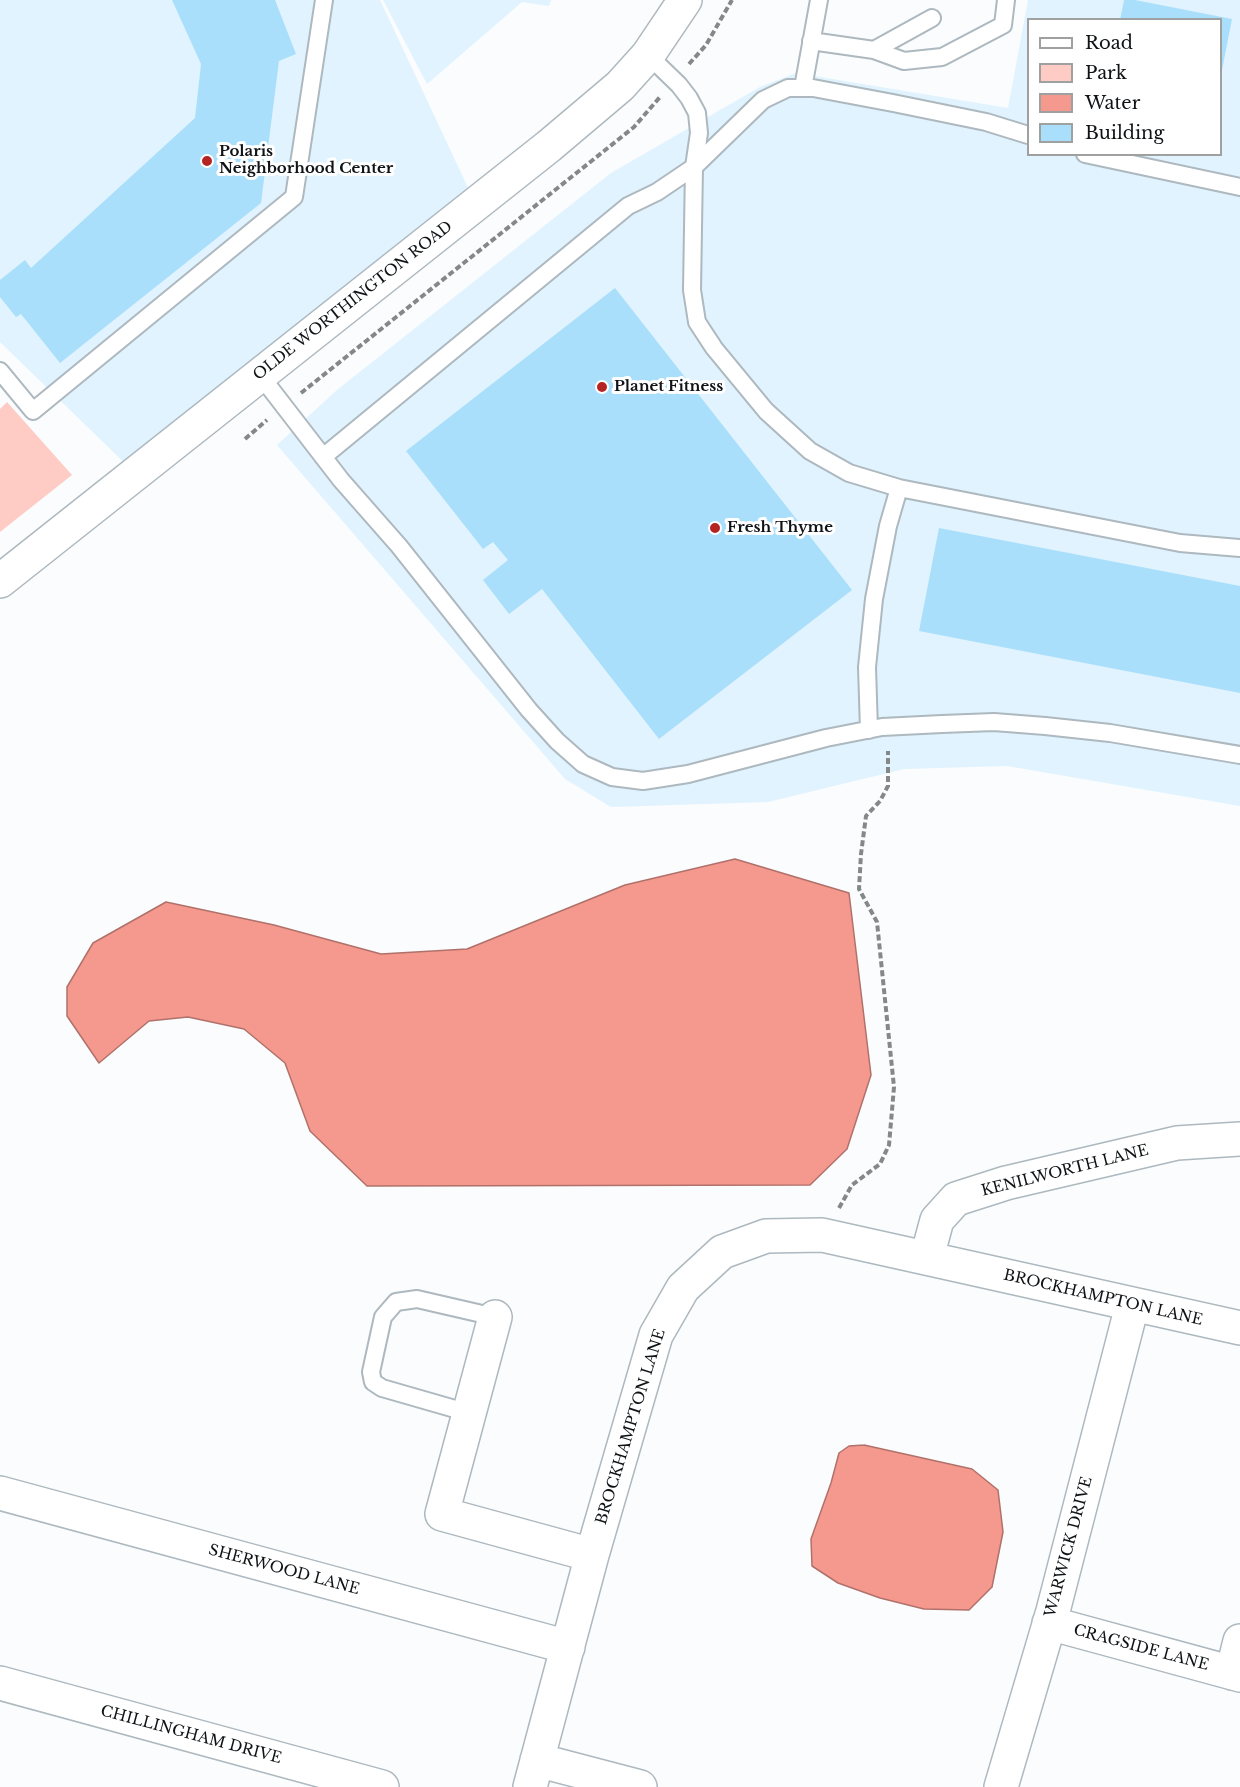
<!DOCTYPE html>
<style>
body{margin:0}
#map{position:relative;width:1240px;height:1787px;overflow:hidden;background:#fafcfd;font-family:"Libre Baskerville",serif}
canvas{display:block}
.legend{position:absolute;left:1027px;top:18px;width:195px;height:138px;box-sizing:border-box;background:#fff;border:2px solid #9fa1a1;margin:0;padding:8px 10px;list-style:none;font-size:18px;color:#0f1315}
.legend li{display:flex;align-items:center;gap:12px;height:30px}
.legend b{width:30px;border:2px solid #9fa1a1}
</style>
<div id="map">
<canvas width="1240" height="1787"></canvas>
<ul class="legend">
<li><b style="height:8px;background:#fff"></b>Road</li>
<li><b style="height:16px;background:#feccc5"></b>Park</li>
<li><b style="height:16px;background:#f5998e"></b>Water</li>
<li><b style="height:16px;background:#aadffc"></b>Building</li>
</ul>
</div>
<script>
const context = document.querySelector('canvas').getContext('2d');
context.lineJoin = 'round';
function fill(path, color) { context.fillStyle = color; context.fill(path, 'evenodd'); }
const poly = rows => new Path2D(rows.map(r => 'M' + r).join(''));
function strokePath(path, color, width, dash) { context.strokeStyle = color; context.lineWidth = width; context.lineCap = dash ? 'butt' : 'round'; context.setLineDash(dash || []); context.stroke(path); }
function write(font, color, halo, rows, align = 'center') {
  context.font = font + ' "Libre Baskerville",serif'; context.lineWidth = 6; context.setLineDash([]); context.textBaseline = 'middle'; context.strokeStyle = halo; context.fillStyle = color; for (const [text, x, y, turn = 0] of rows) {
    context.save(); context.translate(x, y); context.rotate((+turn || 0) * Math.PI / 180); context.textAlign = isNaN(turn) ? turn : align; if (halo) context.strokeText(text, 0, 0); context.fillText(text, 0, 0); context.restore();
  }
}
fill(poly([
 [0,0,380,0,477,207,136,474,0,342],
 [383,0,551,0,549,6,522,2,427,84],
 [1028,0,1240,0,1240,806,1007,766,904,769,768,802,611,807,565,779,277,445,337,390,611,173,760,87,796,73,1008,108],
 [1028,20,1220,20,1220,154,1028,154]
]), '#e0f3fe');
fill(poly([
 [7,402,72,475,0,532,0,409]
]), '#feccc5');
const water = poly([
 [735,859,849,893,871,1075,847,1149,810,1185,367,1186,310,1131,285,1063,244,1029,188,1017,149,1021,99,1063,67,1016,67,987,93,943,166,902,274,925,381,954,467,949,625,885,735,859],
 [864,1445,972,1469,998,1490,1003,1532,992,1587,969,1610,924,1609,880,1598,838,1583,812,1566,811,1539,831,1483,839,1453,849,1446,864,1445]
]);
fill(water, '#f5998e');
strokePath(water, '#b0716a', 1.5);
fill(poly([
 [172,0,275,0,296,54,279,61,261,203,60,363,21,314,16,317,0,297,0,280,25,260,31,268,195,118,201,64],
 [1124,0,1135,0,1232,19,1222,70,1220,20,1120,20],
 [615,288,852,590,659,739,542,589,509,614,483,580,508,560,493,542,483,549,406,451],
 [939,528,1240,586,1240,693,919,631]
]), '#aadffc');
const service = poly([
 [811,41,874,50,904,61,942,57,1003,25,1006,0],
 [874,50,932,18],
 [648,55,679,85,689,98,697,113,699,133,694,167,692,290,697,322,714,348,766,411,810,451,849,473,899,488,1180,543,1240,548],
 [803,88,819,0],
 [1085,154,1240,187],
 [0,371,33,411,294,197,324,0],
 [260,375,341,480,399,546,529,710,557,741,583,764,612,777,643,781,688,774,826,738,882,727,942,724,994,722,1045,726,1110,733,1240,755],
 [323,457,628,206,657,192,694,167,763,100,788,88,813,88,893,103,986,122,1028,135],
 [869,730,867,667,874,599,888,526,899,488],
 [469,1413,382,1388,373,1382,371,1372,383,1317,396,1302,417,1299,495,1317]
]);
const minor = poly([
 [0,581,549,146,620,86,648,55,685,0],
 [927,1257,937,1220,956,1199,1006,1183,1177,1143,1240,1139],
 [495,1317,442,1514,592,1555],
 [0,1493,568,1647],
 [1049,1623,1240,1675],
 [1232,1673,1240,1641],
 [0,1683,382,1787],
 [537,1760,640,1787],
 [530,1787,592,1555,656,1335,683,1288,722,1252,766,1236,822,1235,1240,1328],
 [1001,1787,1053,1611,1132,1306]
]);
strokePath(service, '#adb8bf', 20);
strokePath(minor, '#adb8bf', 36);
strokePath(poly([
 [689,64,706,45,732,0],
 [301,393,634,127,660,97],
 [245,439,267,420],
 [839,1208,852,1185,880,1164,889,1145,894,1087,877,922,859,889,861,854,866,816,880,801,888,786,888,751]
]), '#858889', 4, [6, 3]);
strokePath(service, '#fff', 16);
strokePath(minor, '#fff', 33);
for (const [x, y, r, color] of [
 [207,161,6,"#b42422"],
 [602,387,6,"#b42422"],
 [715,528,6,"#b42422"]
]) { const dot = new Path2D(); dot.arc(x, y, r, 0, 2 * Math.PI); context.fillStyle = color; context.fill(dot); strokePath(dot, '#fff', 2); }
write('bold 15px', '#0f1315', '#fff', [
 ["Polaris",219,152],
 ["Neighborhood Center",219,169],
 ["Planet Fitness",614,387],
 ["Fresh Thyme",727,528]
], 'left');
write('15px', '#0f1315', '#fff', [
 ["OLDE WORTHINGTON ROAD",353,301,-38],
 ["KENILWORTH LANE",1065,1171,-14],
 ["BROCKHAMPTON LANE",1103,1298,13],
 ["BROCKHAMPTON LANE",631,1427,-73],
 ["WARWICK DRIVE",1069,1547,-75],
 ["SHERWOOD LANE",284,1570,15],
 ["CRAGSIDE LANE",1141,1648,15],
 ["CHILLINGHAM DRIVE",191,1735,15]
]);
</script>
